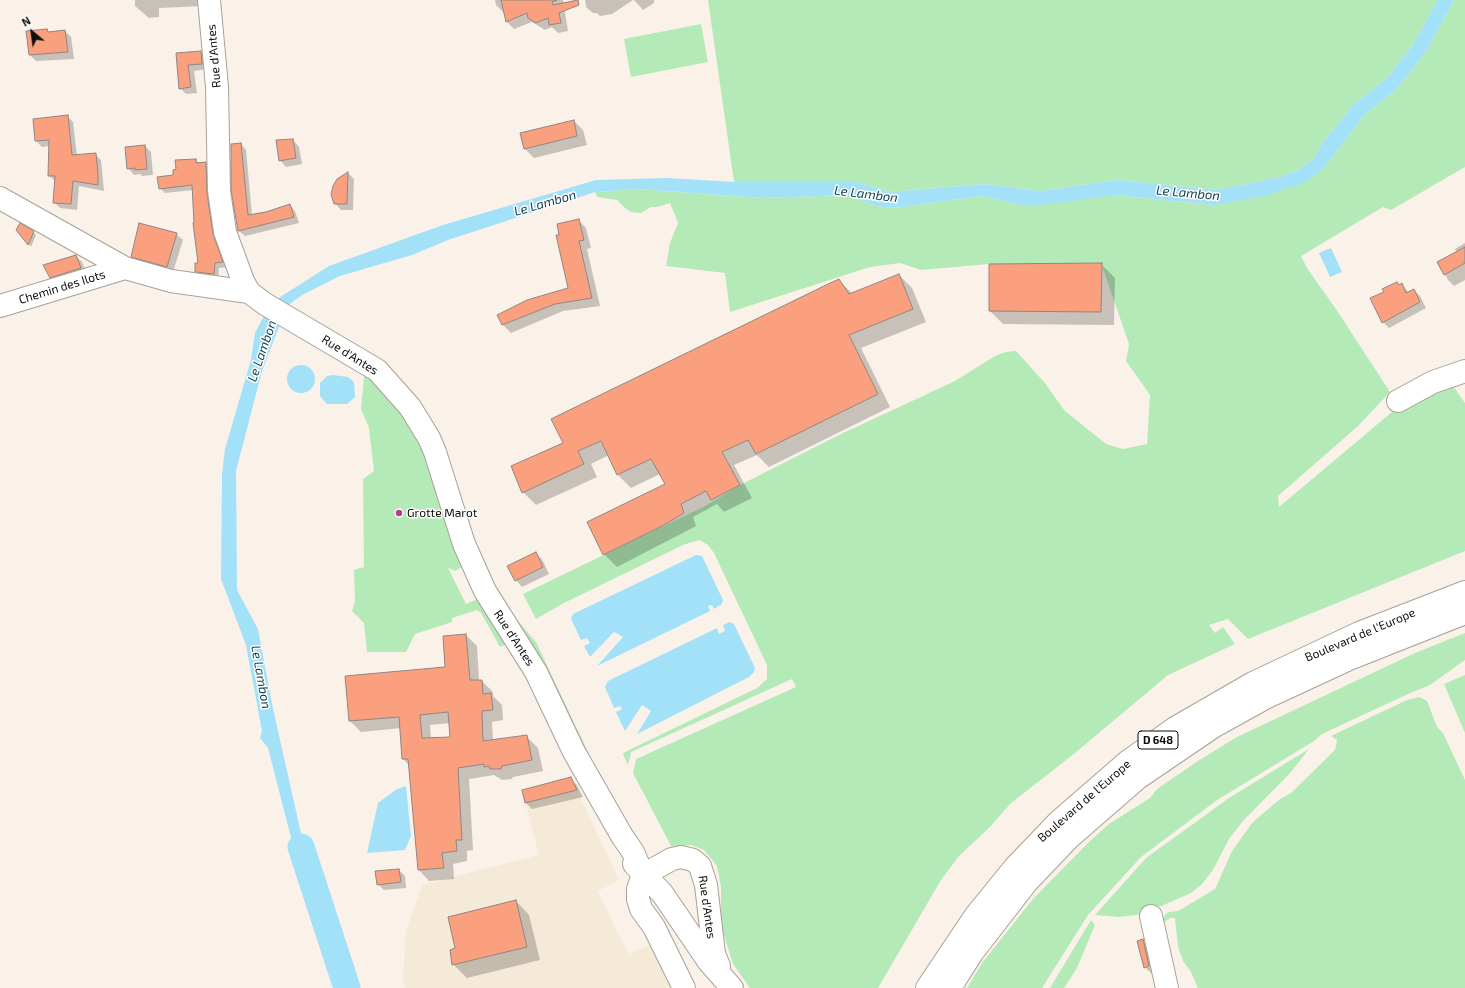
<!DOCTYPE html>
<style>
body{margin:0}
#map{position:relative;width:1465px;height:988px;overflow:hidden;background:#faf2e8;font-family:"Exo 2",sans-serif}
canvas{display:block}
.north{position:absolute;left:12px;top:12px;width:40px;height:40px;-webkit-text-stroke:3px #fff;paint-order:stroke;rotate:331deg;font-size:11px;font-weight:700;line-height:16px;text-align:center;color:#0f0d0a}
.north::after{content:'';display:block;margin:auto;width:14px;height:18px;background:#0f0d0a;clip-path:polygon(50% 0,100% 100%,50% 72%,0 100%)}
</style>
<div id="map">
<canvas width="1465" height="988"></canvas>
<div class="north">N</div>
</div>
<script>
const context = document.querySelector('canvas').getContext('2d');
context.lineJoin = 'round';
function fill(path, color) { context.fillStyle = color; context.fill(path, 'evenodd'); }
const poly = rows => new Path2D(rows.map(r => 'M' + r).join(''));
function strokePath(path, color, width, dash) { context.strokeStyle = color; context.lineWidth = width; context.lineCap = dash ? 'butt' : 'round'; context.setLineDash(dash || []); context.stroke(path); }
function write(font, color, halo, rows, align = 'center') {
  context.font = font + ' "Exo 2",sans-serif'; context.lineWidth = 3; context.setLineDash([]); context.textBaseline = 'middle'; context.strokeStyle = halo; context.fillStyle = color; for (const [text, x, y, turn = 0] of rows) {
    context.save(); context.translate(x, y); context.rotate((+turn || 0) * Math.PI / 180); context.textAlign = isNaN(turn) ? turn : align; if (halo) context.strokeText(text, 0, 0); context.fillText(text, 0, 0); context.restore();
  }
}
fill(poly([
 [571,777,619,880,598,891,616,930,629,954,652,944,673,988,405,988,403,979,406,931,422,885,539,855,522,790]
]), '#f5ead8');
fill(poly([
 [708,0,1438,0,1412,46,1387,78,1354,104,1321,145,1314,158,1300,169,1281,177,1216,190,1117,180,1040,191,984,184,891,192,856,182,734,182],
 [1454,0,1465,0,1465,167,1391,210,1383,207,1301,256,1307,268,1338,312,1390,392,1357,427,1278,496,1279,507,1399,406,1449,380,1465,403,1465,551,1248,639,1228,619,1209,625,1215,633,1223,627,1235,644,1168,675,1075,753,1010,804,991,826,959,856,941,880,878,988,750,988,733,964,723,932,721,918,721,887,717,866,704,850,691,845,671,846,633,773,636,759,796,687,792,679,631,752,628,765,623,754,625,752,757,688,767,679,767,665,714,553,708,545,699,540,683,545,564,603,536,619,523,594,707,505,740,485,841,434,955,381,995,356,1006,352,1016,351,1045,383,1064,410,1106,444,1123,449,1147,444,1150,395,1126,361,1129,344,1101,263,989,264,921,270,900,263,870,267,730,312,725,273,666,266,670,243,678,223,670,203,657,207,651,207,641,213,631,212,625,208,617,200,597,197,595,192,638,189,762,198,846,195,876,206,894,208,981,196,1022,205,1117,195,1214,205,1323,169,1365,114,1396,90,1425,53],
 [701,24,708,62,631,77,624,39],
 [377,370,410,407,470,560,456,571,448,568,466,604,484,596,510,642,500,647,481,613,477,610,452,618,452,622,415,634,406,652,367,652,364,623,352,611,355,602,354,570,364,567,363,479,374,471,369,428,361,409,364,377],
 [509,611,536,642,605,788,636,836,631,838],
 [1465,633,1465,660,1430,685,1408,694,1322,734,1314,741,1217,800,1141,857,1088,915,1042,988,967,988,982,963,1033,899,1090,841,1109,824,1150,798,1157,789,1201,759,1237,737,1415,653],
 [1465,675,1465,733,1444,684],
 [1419,697,1427,701,1437,727,1443,733,1465,780,1465,988,1198,988,1191,972,1183,961,1178,947,1175,918,1170,918,1158,926,1159,922,1168,912,1178,911,1215,889,1232,851,1253,822,1280,799,1291,793,1335,750,1337,740,1331,736,1407,700],
 [1309,749,1291,772,1243,821,1229,839,1213,870,1202,884,1191,893,1150,911,1136,915,1119,917,1095,915,1146,858,1229,798],
 [1091,920,1095,925,1077,968,1064,988,1050,988]
]), '#b4eab7');
fill(poly([
 [1438,0,1454,0,1425,53,1396,90,1365,114,1323,169,1306,182,1265,196,1214,205,1117,195,1040,205,1022,205,981,196,894,208,876,206,846,195,762,198,638,189,595,192,448,240,412,255,340,276,302,295,287,306,262,371,236,471,237,590,258,629,272,704,313,887,351,988,344,988,306,896,268,748,260,738,262,731,246,645,221,579,222,474,225,449,251,360,255,333,265,314,280,297,329,266,443,225,596,180,667,178,734,182,856,182,891,192,984,184,1040,191,1117,180,1216,190,1281,177,1300,169,1314,158,1321,145,1354,104,1387,78,1412,46],
 [1331,248,1342,272,1330,277,1319,253],
 '287 379a14 14 0 1 1 28 0a14 14 0 1 1-28 0Z',
 [333,375,348,377,354,382,355,397,347,404,327,404,320,396,320,383,327,376],
 [696,555,702,556,723,600,722,604,714,609,712,605,708,606,710,611,597,666,623,637,614,632,590,657,584,646,590,643,587,638,581,640,571,619,573,614],
 [730,622,734,624,755,668,754,672,749,677,637,734,651,711,642,705,625,731,616,712,622,709,620,706,614,708,605,687,608,681,717,628,719,634,725,631,723,625],
 [406,786,411,836,405,850,367,853,378,803,397,789]
]), '#a3e1f8');
fill(poly([
 [135,0,208,0,204,6,159,8,159,17,149,18,135,6],
 [495,0,563,0,568,31,558,33,552,27,545,30,532,22,514,29,507,22,504,13,496,5],
 [585,0,633,0,612,14,600,16,597,13,593,13,586,7],
 [634,0,654,0,654,3,643,10],
 [47,30,50,33,65,31,71,37,74,59,36,61,30,55],
 [201,52,207,58,208,69,194,71,197,93,186,94,180,88,177,54],
 [67,116,73,122,77,156,95,154,101,160,104,191,79,186,77,210,60,208,54,202,56,182,49,175,50,146,42,147,36,141],
 [574,121,583,130,587,145,534,158,524,148],
 [293,140,299,147,302,164,286,167,280,160],
 [241,144,246,150,252,215,290,205,295,211,299,223,245,236,239,231],
 [145,146,151,152,153,175,142,176,140,174,134,175,128,168],
 [196,160,199,163,206,163,211,168,227,267,219,268,218,279,201,276,196,271,199,264,193,190,165,193,160,188],
 [348,173,354,179,353,210,341,210,335,203],
 [578,220,586,228,591,248,587,249,600,306,563,311,511,333,503,325,499,315,570,289,560,236],
 [17,229,33,232,36,235,31,247],
 [176,234,183,240,173,272,139,263,132,256],
 [1465,243,1465,280,1454,286,1448,280,1439,262,1457,253,1455,249],
 [76,256,82,262,87,274,57,283,51,277],
 [1101,264,1115,278,1114,325,1003,324,990,311],
 [899,275,912,288,926,322,861,348,890,407,769,467,757,455,734,465,752,498,724,512,717,504,693,517,696,526,617,567,604,554,666,484,660,474,631,488,618,475,609,455,591,464,597,477,536,505,523,492,564,444,839,281,852,293],
 [1402,284,1409,293,1414,290,1420,296,1426,308,1389,328,1383,322,1399,285],
 [535,553,542,559,549,574,522,587,516,580],
 [466,635,477,646,479,681,482,681,493,692,493,696,502,705,503,720,492,722,493,741,527,737,538,748,543,771,513,777,512,779,502,780,494,775,469,779,473,850,467,851,467,861,453,864,454,879,429,881,419,870,410,766,403,759,401,728,361,732,350,721,446,668],
 [450,723,451,738,431,739,430,725],
 [570,779,577,785,583,797,532,809,526,803],
 [399,870,405,876,406,888,384,890,378,884],
 [516,901,529,915,540,960,467,978,453,964],
 [1143,940,1150,947,1155,973,1152,974,1145,967]
]), '#0003');
strokePath(poly([
 [301,847,347,988]
]), '#a3e1f8', 27);
const building = poly([
 [501,0,557,0,552,2,553,5,578,0,579,5,559,13,561,23,549,25,548,18,536,23,528,18,527,13,506,22,501,0],
 [47,29,48,32,65,30,68,52,29,55,26,31,47,29],
 [201,51,202,64,188,65,191,87,179,89,176,53,201,51],
 [68,115,72,155,96,153,98,174,98,185,73,181,71,204,53,203,55,176,48,176,49,140,35,141,33,119,68,115],
 [574,120,577,136,524,149,520,133,574,120],
 [293,139,296,158,279,161,276,140,293,139],
 [241,143,248,215,266,212,290,204,294,217,238,231,231,190,231,144,241,143],
 [145,145,147,169,135,170,135,168,127,169,125,147,145,145],
 [196,159,196,163,206,162,207,193,213,234,223,262,215,263,214,274,195,272,195,263,198,263,193,223,194,223,192,185,159,189,157,177,173,175,173,170,176,169,175,160,196,159],
 [348,172,347,204,334,204,331,194,333,186,337,179,348,172],
 [579,219,584,240,579,241,592,298,555,304,502,325,497,315,527,300,568,288,556,235,559,235,557,224,579,219],
 [20,223,34,231,28,245,16,230,20,223],
 [139,223,177,233,167,267,131,257,139,223],
 [1465,247,1465,263,1444,275,1437,262,1465,247],
 [76,255,81,268,50,278,43,265,76,255],
 [1102,263,1101,312,989,311,989,264,1102,263],
 [899,274,913,309,849,335,878,394,756,454,748,440,722,452,740,485,711,500,706,491,681,504,684,513,664,525,603,555,587,522,665,484,651,459,617,475,601,441,578,451,584,464,522,493,511,466,563,443,551,419,824,286,839,279,849,294,899,274],
 [1397,282,1399,285,1402,283,1406,293,1414,289,1420,302,1382,323,1370,298,1384,292,1382,289,1397,282],
 [536,552,543,567,515,581,507,566,536,552],
 [466,634,470,680,482,680,483,694,491,693,493,710,482,711,483,741,527,735,532,760,502,766,501,769,490,769,489,766,484,767,484,764,458,768,462,840,456,840,457,851,442,853,444,868,418,870,408,759,402,759,399,717,349,721,345,676,445,667,443,636,466,634],
 [448,712,450,737,422,738,420,715,448,712],
 [571,777,577,790,525,803,522,790,571,777],
 [399,869,401,882,377,885,375,871,399,869],
 [516,900,527,947,452,965,450,950,455,948,448,917,516,900],
 [1143,939,1149,966,1144,968,1137,941,1143,939]
]);
fill(building, '#faa07e');
strokePath(building, '#918581', 1);
const minor = poly([
 [209,0,217,87,219,191,225,232,243,281,249,292,265,304,377,370,410,407,429,438,435,452,464,544,485,591,536,672,574,752,622,836,633,852,643,875],
 [0,198,125,268,171,281,249,292],
 [0,306,125,268],
 [1398,401,1433,382,1465,371],
 [634,864,662,893,709,962,732,988],
 [643,875,672,859,681,857,693,860,700,866,706,885,714,954,719,966],
 [643,875,638,889,638,899,641,909,654,927,684,988],
 [1151,916,1167,988]
]);
const highway = poly([
 [927,988,976,915,1015,867,1058,822,1127,762,1175,728,1253,683,1359,633,1465,592],
 [950,988,972,953,1027,882,1069,838,1138,778,1213,727,1267,697,1349,659,1465,613]
]);
strokePath(minor, '#a7a197', 24);
strokePath(highway, '#a7a197', 24);
strokePath(minor, '#fff', 22);
strokePath(highway, '#fff', 22);
for (const [x, y, r, color] of [
 [399,513,4,"#b93d8e"]
]) { const dot = new Path2D(); dot.arc(x, y, r, 0, 2 * Math.PI); context.fillStyle = color; context.fill(dot); strokePath(dot, '#fff', 1.5); }
for (const [x, y, w] of [
 [1158,740,40]
]) { const box = new Path2D(); box.roundRect(x - w / 2, y - 9, w, 18, 3); context.fillStyle = '#fff'; context.fill(box); strokePath(box, '#0f0d0a', 1); }
write('bold 11px', '#0f0d0a', null, [
 ["D 648",1158,740]
]);
write('12px', '#0f0d0a', '#fff', [
 ["Rue d'Antes",214,56,-95],
 ["Chemin des Ilots",62,287,-17],
 ["Rue d'Antes",350,355,32],
 ["Boulevard de l'Europe",1360,635,-23],
 ["Rue d'Antes",514,638,57],
 ["Boulevard de l'Europe",1084,801,-41],
 ["Rue d'Antes",707,907,82]
]);
write('12px', '#0f0d0a', '#fff', [
 ["Grotte Marot",407,513]
], 'left');
write('italic 13px', '#0c4151', '#fff', [
 ["Le Lambon",1188,193,5],
 ["Le Lambon",866,194,7],
 ["Le Lambon",545,203,-16],
 ["Le Lambon",262,351,-71],
 ["Le Lambon",261,677,80]
]);
</script>
